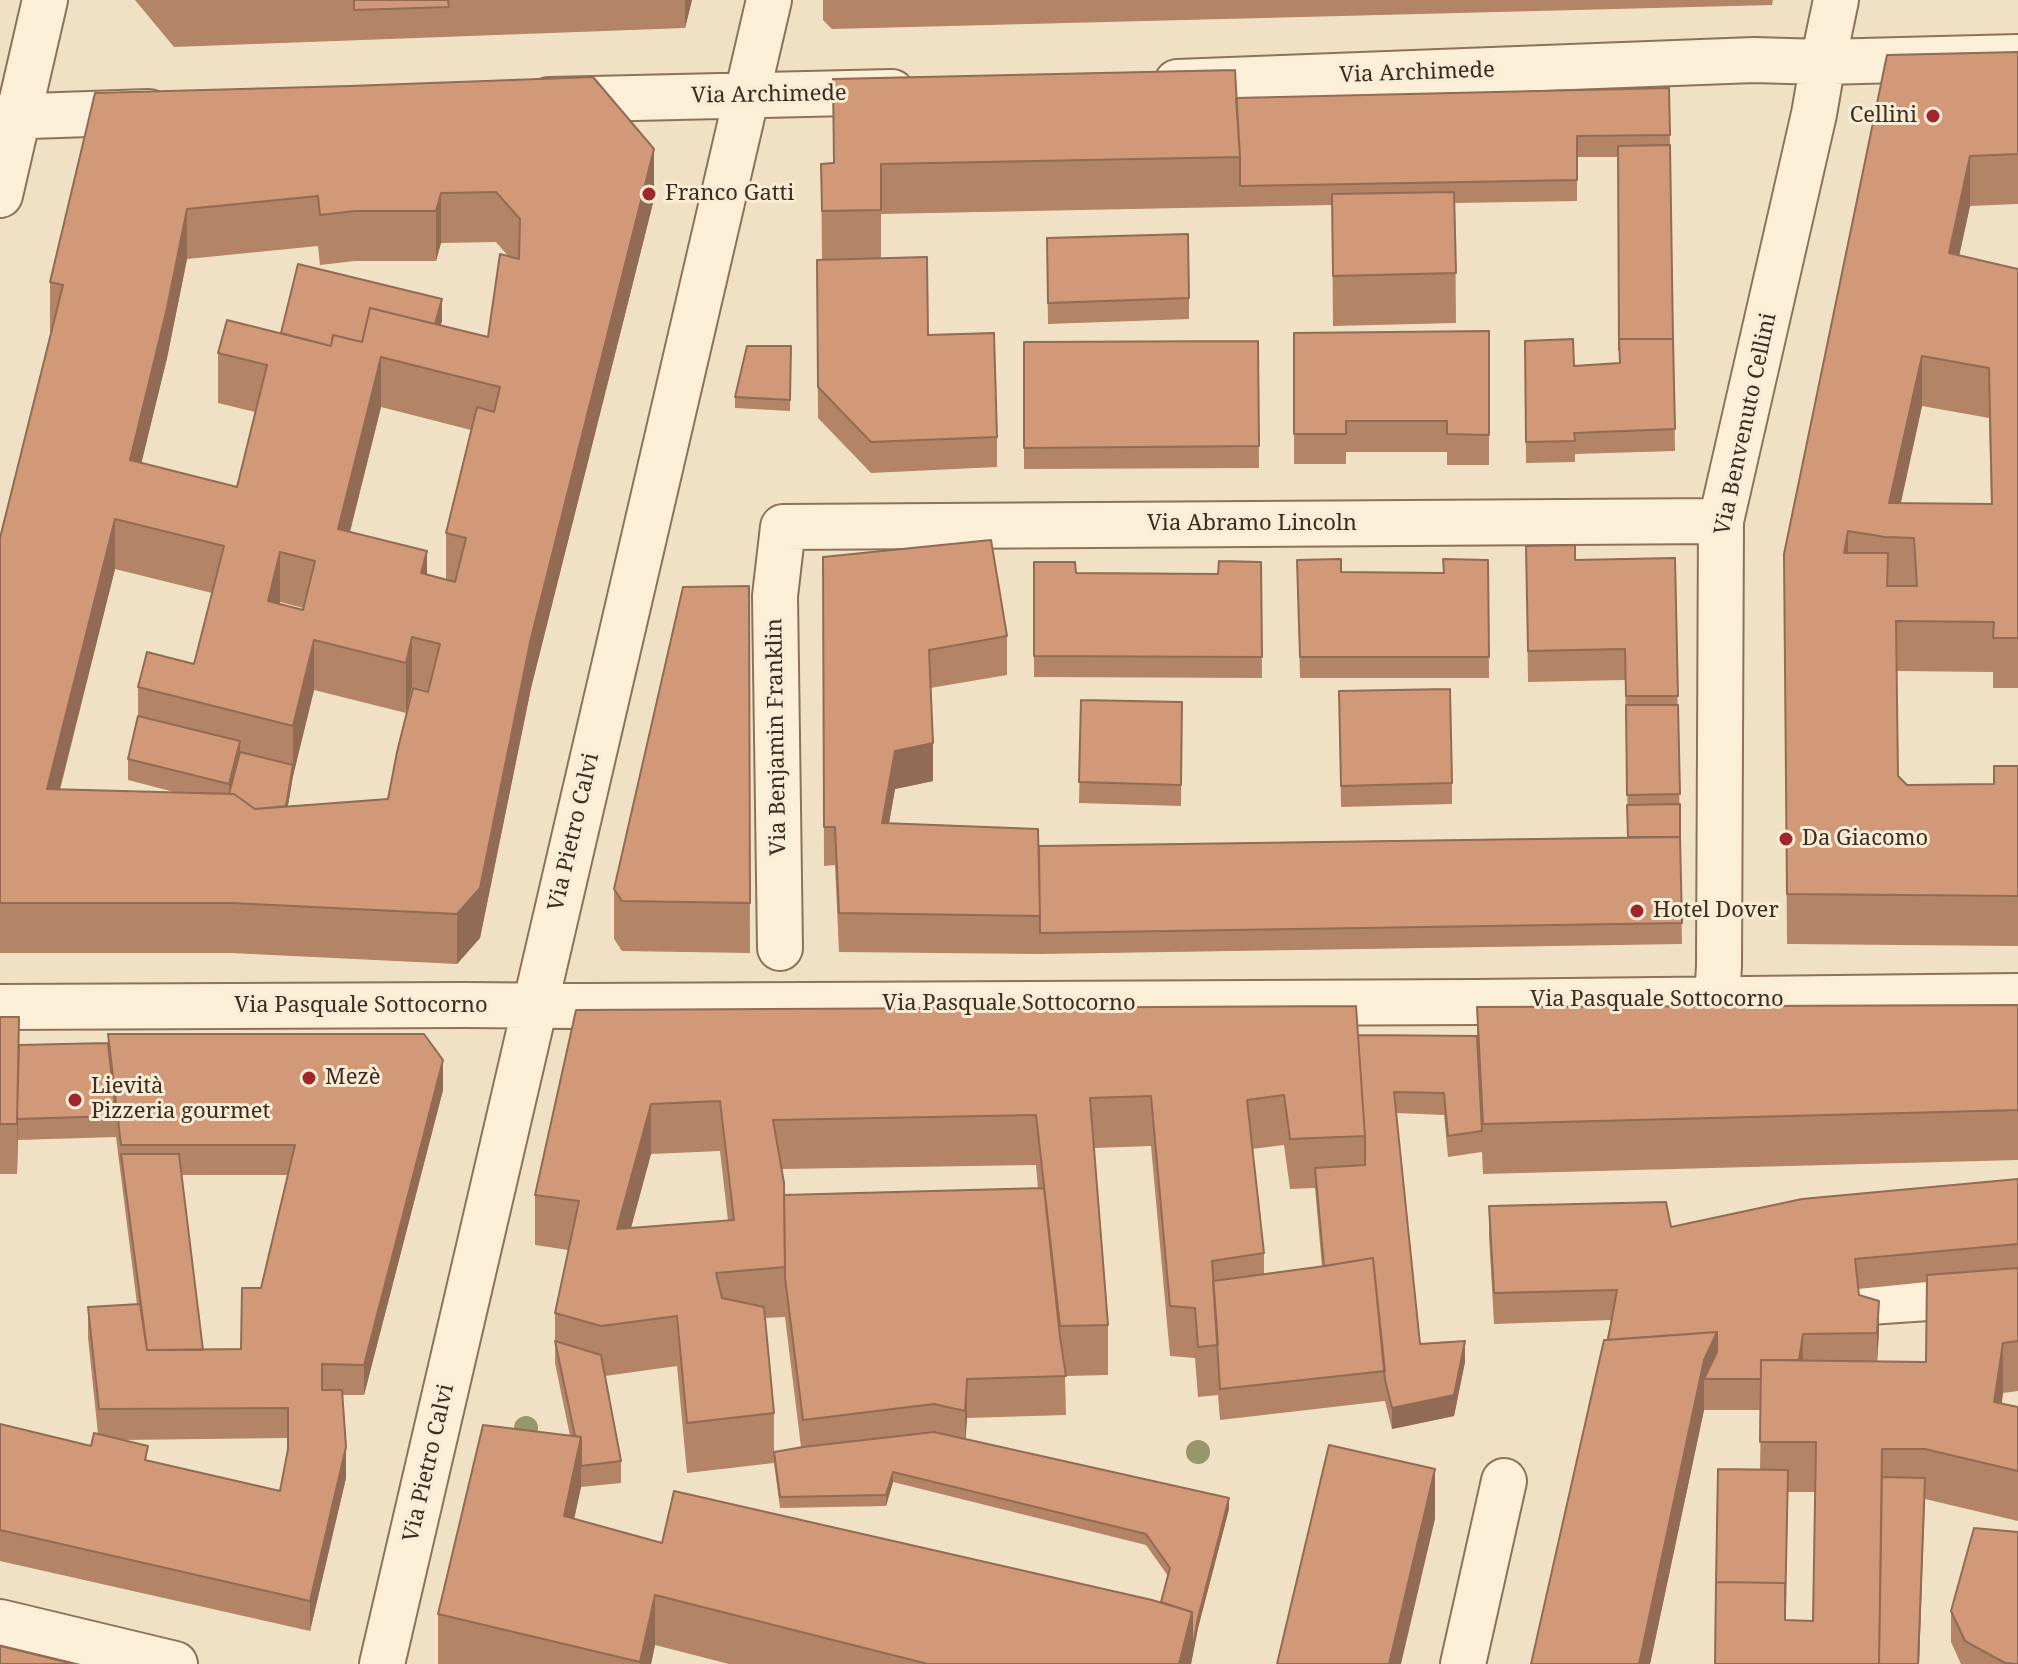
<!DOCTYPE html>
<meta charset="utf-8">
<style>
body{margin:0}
canvas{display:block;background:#f1e1c4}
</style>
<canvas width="2018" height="1664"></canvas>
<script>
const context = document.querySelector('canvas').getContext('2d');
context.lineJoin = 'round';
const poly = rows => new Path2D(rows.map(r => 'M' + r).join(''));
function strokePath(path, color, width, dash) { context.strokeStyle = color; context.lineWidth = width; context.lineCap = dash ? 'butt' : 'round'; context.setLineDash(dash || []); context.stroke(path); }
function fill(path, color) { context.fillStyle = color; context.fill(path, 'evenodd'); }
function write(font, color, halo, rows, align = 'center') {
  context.font = font + ' "Noto Serif",serif'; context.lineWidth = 6; context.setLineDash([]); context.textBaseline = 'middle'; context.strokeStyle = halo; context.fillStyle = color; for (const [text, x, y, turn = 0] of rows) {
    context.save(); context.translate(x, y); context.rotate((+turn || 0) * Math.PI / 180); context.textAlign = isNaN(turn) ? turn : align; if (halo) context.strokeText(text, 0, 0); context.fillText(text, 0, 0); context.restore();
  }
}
const minor = poly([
 [1177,82,1754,60,1823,62,2018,57],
 [549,100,892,92],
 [0,117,149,112],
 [0,195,45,0],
 [780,948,775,596,783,527,1721,521],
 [1717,1000,1719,966,1721,521,1814,114,1823,62,1836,0],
 [0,1007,463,1005,583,1006,1476,1002,2018,996],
 [1869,1302,2018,1292],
 [0,1622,175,1664],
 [382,1664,769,0],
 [1463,1664,1504,1481]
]);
strokePath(minor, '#8d7259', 48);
strokePath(minor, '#fbefd8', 44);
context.fillStyle = '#97966c';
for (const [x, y] of [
 [526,1428],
 [1198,1452]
]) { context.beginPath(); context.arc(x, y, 12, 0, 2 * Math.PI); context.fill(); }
fill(poly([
 [135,0,692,0,685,28,174,47],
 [823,0,1773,0,1772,5,832,29,823,20],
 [2018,52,2018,204,1970,206,1959,255,2018,269,2018,688,1993,688,1993,672,1897,671,1898,776,1907,785,1994,784,2018,766,2018,946,1787,944,1784,554],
 [1922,406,1989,418,1991,504,1901,503],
 [1669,88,1675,451,1575,454,1575,462,1526,463,1525,341,1574,366,1619,363,1618,157,1577,157,1577,201,1455,203,1456,323,1333,326,1332,205,881,214,881,258,928,335,997,437,997,467,871,473,818,418,817,260,822,260,821,164,1236,98],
 [95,93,654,199,531,688,480,938,457,964,231,953,0,953,0,538,51,332,50,332,50,282],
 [496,242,508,256,488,337,440,325,442,321,281,333,218,353,218,403,255,412,237,487,141,463,167,358,187,259,318,246,320,265,355,261,436,261,441,243],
 [381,407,471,430,446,533,446,579,427,574,350,532],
 [115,569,212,593,194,664,138,687,138,716,128,759,128,780,178,793,60,790],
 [280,602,303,608,303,610,280,604],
 [412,687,428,691,388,799,288,806,293,776,314,690,406,713],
 [1047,260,1189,298,1189,319,1048,324],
 [1489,331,1489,465,1447,465,1447,452,1346,452,1346,464,1294,464,1294,333],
 [1258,341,1259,468,1024,469,1024,342],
 [791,346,790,411,735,408,735,397],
 [1526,546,1575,560,1675,558,1682,944,1040,954,839,952,835,865,824,866,823,557,1007,636,1007,675,930,688,933,781,895,789,889,824,1039,846,1628,837,1625,680,1528,682],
 [1297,560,1341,572,1443,573,1488,560,1489,678,1300,678],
 [1034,562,1076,573,1218,574,1261,562,1262,678,1034,677],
 [749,586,750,953,622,951,614,939,614,889],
 [1339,691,1452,783,1452,804,1341,807],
 [1081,700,1182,702,1181,806,1079,803],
 [2018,1005,2018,1160,1483,1174,1482,1152,1448,1157,1444,1115,1396,1113,1420,1344,1465,1362,1454,1416,1392,1429,1385,1401,1220,1420,1218,1395,1198,1397,1195,1358,1170,1356,1151,1146,1094,1148,1108,1325,1108,1375,1065,1376,1066,1415,967,1418,965,1439,1229,1509,1198,1628,1191,1664,729,1664,655,1645,651,1664,438,1664,438,1614,570,1436,555,1363,555,1313,568,1250,535,1245,535,1195,576,1010,1358,1035,1477,1036,1477,1007],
 [1284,1145,1290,1189,1315,1188,1322,1267,1264,1274,1264,1253,1252,1149],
 [720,1151,728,1221,631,1228,651,1154],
 [1036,1165,1038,1189,784,1195,782,1169],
 [785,1317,801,1447,774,1452,774,1413,765,1318],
 [677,1366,687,1473,774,1463,780,1508,886,1506,893,1482,1146,1545,1168,1576,1161,1602,662,1543,574,1519,581,1487,621,1483,621,1461,605,1376],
 [0,1017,19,1045,108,1044,108,1034,443,1090,364,1395,342,1395,346,1478,310,1631,0,1561,0,1424,91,1446,98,1434,88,1338,88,1307,137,1304,116,1137,18,1140,17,1174,0,1174],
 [182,1175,288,1175,261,1288,241,1349,203,1350],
 [288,1438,288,1450,280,1491,148,1461,121,1440],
 [2018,1179,2018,1391,2003,1393,2002,1403,2018,1407,2018,1521,1925,1499,1919,1664,1715,1664,1760,1470,1761,1410,1704,1410,1650,1664,1531,1664,1611,1320,1494,1324,1489,1236,1489,1206,1671,1227],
 [1927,1282,1926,1362,1877,1362,1879,1332,1859,1295,1858,1289],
 [1788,1492,1815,1492,1813,1621,1785,1620],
 [1951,1611,2018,1664,1961,1664,1951,1642]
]), '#b48467');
fill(poly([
 [685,0,692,0,685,28],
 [654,149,654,199,531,688,480,938,457,964,457,914,531,638],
 [1970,156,1970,206,1949,303,1949,253],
 [441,193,441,243,436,261,436,211],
 [187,209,187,259,167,358,130,510,130,460],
 [442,299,442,321,429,369,429,351],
 [1922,356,1922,406,1893,537,1889,503],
 [381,357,381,407,338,579,338,529],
 [115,519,115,569,47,839,47,789],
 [1848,531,1848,581,1844,553],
 [427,551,427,601,421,573],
 [280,552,280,602,268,651,268,601],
 [412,637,412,687,406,713,406,663],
 [314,640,314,690,293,776,284,828,284,817,293,765,293,726],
 [240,741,240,763,229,795,229,784],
 [933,743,933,781,895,789,882,862,882,823,895,751],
 [19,1017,19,1067,17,1174,17,1124],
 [443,1060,443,1090,364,1395,364,1365],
 [651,1104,651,1154,617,1279,617,1229],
 [1879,1301,1879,1332,1877,1363,1877,1333],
 [1717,1332,1717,1379,1704,1379,1704,1410,1650,1664,1639,1664,1704,1360],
 [1803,1334,1803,1364,1796,1380],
 [1465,1341,1465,1362,1454,1416,1392,1429,1392,1408],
 [2003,1343,2003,1393,1994,1452,1994,1402],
 [967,1379,967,1418,965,1450,965,1411],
 [581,1437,581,1487,564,1566,564,1516],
 [346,1447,346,1478,310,1631,310,1601],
 [1435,1469,1435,1519,1401,1664,1389,1664],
 [893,1472,893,1482,886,1506,886,1495],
 [1925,1478,1919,1664,1918,1664],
 [1229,1498,1229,1509,1198,1628,1191,1664,1179,1664,1192,1612,1198,1618],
 [655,1595,655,1645,651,1664,640,1664]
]), '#926b54');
const building = poly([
 [354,0,448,0,449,7,354,10,354,0],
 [2018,52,2018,154,1970,156,1949,253,2018,269,2018,638,1993,638,1994,622,1896,621,1898,776,1907,785,1994,784,1994,766,2018,766,2018,896,1787,894,1784,554,1887,55,2018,52],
 [1922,356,1989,368,1992,504,1889,503,1922,356],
 [1848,531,1885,537,1914,538,1917,586,1887,586,1888,553,1844,553,1848,531],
 [1235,70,1240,157,881,164,881,210,822,211,821,164,834,163,833,79,1235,70],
 [593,77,654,149,531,638,480,888,457,914,231,903,0,903,0,538,63,285,50,282,95,93,350,86,593,77],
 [496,192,520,219,519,259,500,254,488,337,370,308,362,342,333,335,331,346,227,320,218,353,267,365,237,487,130,460,167,308,187,209,318,196,320,215,355,211,436,211,441,193,496,192],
 [381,357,500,387,494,412,477,407,446,533,466,538,455,582,421,573,427,551,338,529,381,357],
 [115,519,224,546,194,664,147,652,138,687,293,726,314,640,406,663,412,637,440,644,428,692,413,688,397,752,388,799,255,809,234,794,47,789,115,519],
 [280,552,315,561,303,610,268,601,280,552],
 [1669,88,1670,135,1577,136,1577,180,1240,186,1240,157,1236,98,1669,88],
 [1670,145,1673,339,1619,339,1619,350,1618,146,1670,145],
 [1454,192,1456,273,1333,276,1332,194,1454,192],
 [1188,234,1189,298,1048,303,1047,238,1188,234],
 [927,257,928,335,994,333,997,437,871,442,818,387,817,260,927,257],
 [298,264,442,299,435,324,370,308,362,342,333,335,331,346,281,333,298,264],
 [1489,331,1489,435,1447,434,1447,421,1346,421,1346,434,1294,434,1294,333,1489,331],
 [1573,339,1574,366,1620,363,1619,339,1673,339,1675,429,1574,433,1575,441,1526,442,1525,341,1573,339],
 [1258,341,1259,446,1024,448,1024,342,1258,341],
 [747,346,791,346,790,400,735,397,747,346],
 [991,540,1007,636,929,650,933,743,895,751,882,823,1038,829,1040,916,839,913,835,827,824,827,823,557,991,540],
 [1575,545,1575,560,1675,558,1678,696,1626,696,1625,649,1528,651,1526,546,1575,545],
 [1341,559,1341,572,1444,573,1443,559,1488,560,1489,657,1300,657,1297,560,1341,559],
 [1219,561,1261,562,1262,657,1034,656,1034,562,1075,562,1076,573,1218,574,1219,561],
 [749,586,750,903,622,901,614,889,683,587,749,586],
 [1450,689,1452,783,1341,786,1339,691,1450,689],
 [1081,700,1182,702,1181,785,1079,782,1081,700],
 [1626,705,1678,705,1680,794,1627,795,1626,705],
 [138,716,240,741,229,784,128,759,138,716],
 [240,752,293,765,286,806,255,809,234,794,229,794,240,752],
 [1680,804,1680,837,1628,837,1627,805,1680,804],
 [1680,837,1682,923,1040,933,1039,846,1680,837],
 [2018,1005,2018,1110,1483,1124,1477,1007,2018,1005],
 [1356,1006,1365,1136,1290,1139,1284,1095,1247,1100,1264,1253,1212,1261,1218,1345,1198,1347,1195,1308,1170,1306,1151,1096,1090,1098,1108,1325,1060,1326,1036,1115,773,1120,784,1183,785,1267,716,1273,722,1298,764,1307,774,1413,687,1423,677,1316,601,1326,555,1313,579,1201,535,1195,576,1010,1356,1006],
 [720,1101,734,1220,617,1229,651,1104,720,1101],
 [0,1017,19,1017,17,1124,0,1124,0,1017],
 [108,1034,424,1034,443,1060,364,1365,322,1364,322,1390,342,1390,346,1447,310,1601,0,1530,0,1424,91,1446,94,1433,148,1446,145,1460,280,1491,288,1449,288,1408,99,1409,88,1307,140,1304,147,1350,241,1349,242,1288,261,1288,295,1145,121,1145,108,1034],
 [1358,1035,1477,1036,1482,1131,1448,1136,1444,1093,1394,1092,1420,1344,1465,1341,1454,1395,1392,1408,1385,1380,1373,1258,1324,1266,1315,1168,1365,1165,1365,1136,1358,1035],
 [108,1043,116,1116,17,1119,19,1045,108,1043],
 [121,1154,179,1154,203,1350,147,1350,121,1154],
 [2018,1179,2018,1244,1855,1259,1859,1295,1879,1301,1877,1333,1803,1334,1799,1360,1761,1360,1761,1379,1704,1379,1717,1352,1717,1332,1608,1340,1617,1290,1494,1293,1489,1206,1666,1202,1671,1227,1802,1199,2018,1179],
 [1044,1188,1060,1337,1066,1376,967,1379,965,1411,934,1404,803,1420,785,1278,784,1195,1044,1188],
 [1373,1258,1385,1371,1220,1389,1213,1281,1325,1266,1373,1258],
 [2018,1268,2018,1341,2003,1343,1994,1402,2018,1407,2018,1471,1925,1449,1882,1449,1879,1664,1715,1664,1716,1582,1785,1583,1785,1620,1813,1621,1816,1442,1760,1442,1761,1360,1926,1362,1927,1275,2018,1268],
 [1717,1332,1704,1360,1639,1664,1531,1664,1604,1340,1717,1332],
 [555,1341,601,1355,621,1461,581,1466,581,1437,575,1436,555,1341],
 [483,1425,581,1437,564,1516,662,1543,674,1491,1152,1600,1192,1612,1179,1664,928,1664,655,1595,640,1662,438,1614,483,1425],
 [934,1432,1229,1498,1198,1618,1192,1651,1192,1612,1161,1602,1170,1568,1146,1534,893,1472,886,1495,780,1497,774,1452,803,1447,934,1432],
 [1329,1445,1435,1469,1389,1664,1277,1664,1329,1445],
 [1718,1469,1788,1470,1785,1612,1785,1583,1716,1582,1718,1469],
 [1882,1477,1925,1478,1918,1664,1879,1664,1882,1477],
 [1974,1528,2018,1532,2018,1664,2005,1663,1965,1641,1951,1611,1974,1528],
 [0,1646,74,1664,0,1664,0,1646]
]);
fill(building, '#d19978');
strokePath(building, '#926b54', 2);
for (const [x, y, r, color] of [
 [1933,116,8,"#9f262c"],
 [649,194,8,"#9f262c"],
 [1786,839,8,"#9f262c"],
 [1637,911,8,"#9f262c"],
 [309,1078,8,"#9f262c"],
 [75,1100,8,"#9f262c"]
]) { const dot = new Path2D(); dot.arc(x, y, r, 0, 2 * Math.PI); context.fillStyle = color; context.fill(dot); strokePath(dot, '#f7ecd4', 3); }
write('22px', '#3c2b1e', '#f7ecd4', [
 ["Via Archimede",1417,73,-2],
 ["Via Archimede",769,95,-1],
 ["Via Benvenuto Cellini",1746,424,-78],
 ["Via Abramo Lincoln",1252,524],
 ["Via Benjamin Franklin",777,737,-91],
 ["Via Pietro Calvi",574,832,-77],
 ["Via Pasquale Sottocorno",1657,1000],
 ["Via Pasquale Sottocorno",1009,1004],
 ["Via Pasquale Sottocorno",361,1006],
 ["Via Pietro Calvi",429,1463,-77]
]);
write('22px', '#3c2b1e', '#f7ecd4', [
 ["Cellini",1917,116,"right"],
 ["Franco Gatti",665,194],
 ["Da Giacomo",1802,839],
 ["Hotel Dover",1653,911],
 ["Mezè",325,1078],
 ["Lievità",91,1087],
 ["Pizzeria gourmet",91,1112]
], 'left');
</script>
